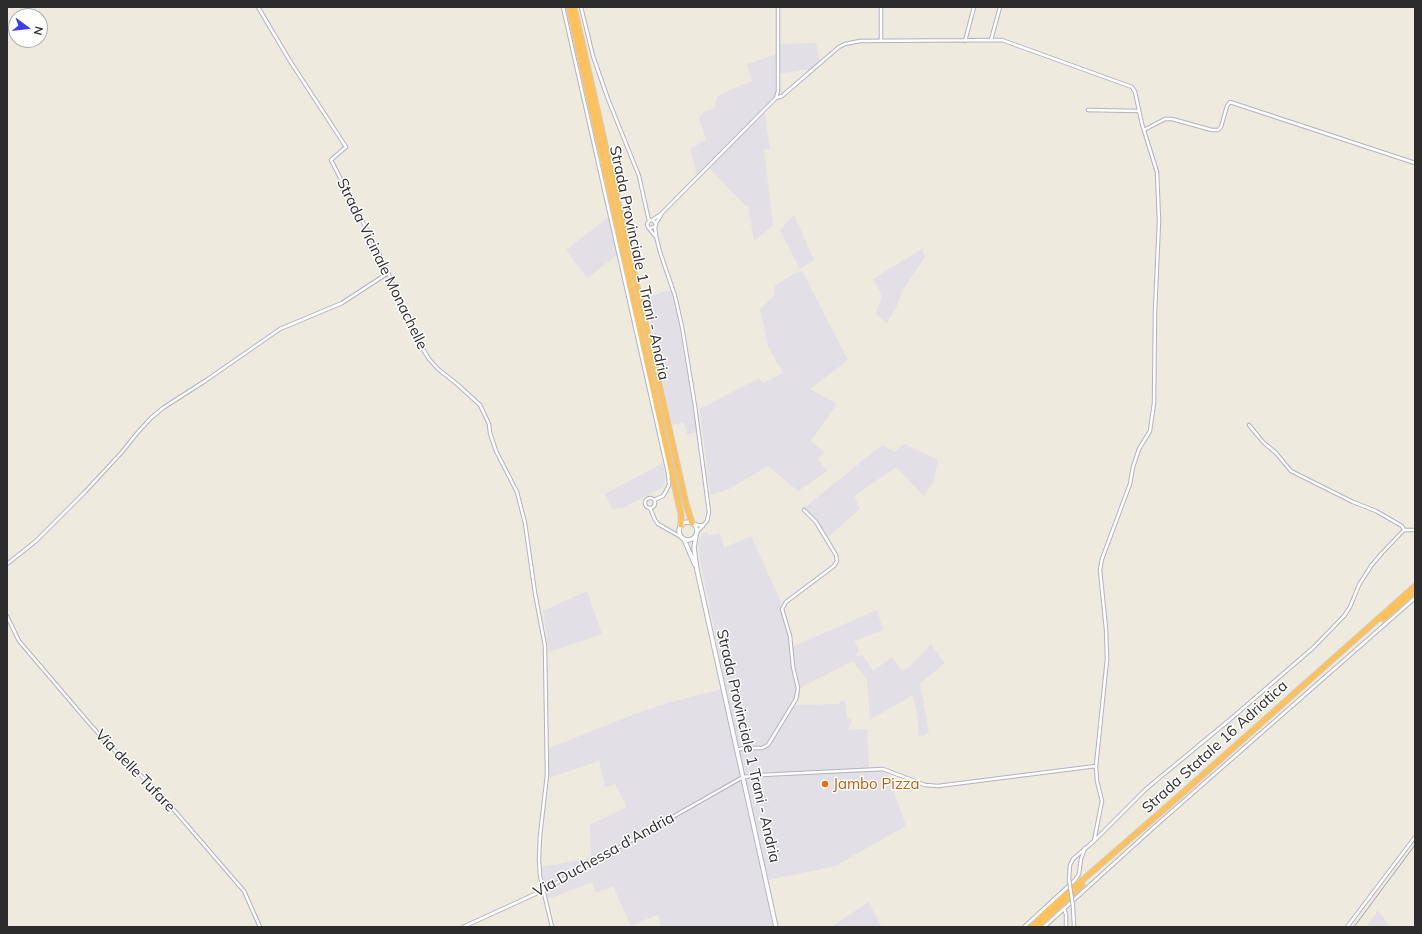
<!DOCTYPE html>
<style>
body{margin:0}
#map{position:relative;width:1422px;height:934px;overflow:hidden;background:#eeeade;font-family:Mulish,sans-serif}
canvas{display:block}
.frame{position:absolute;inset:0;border:8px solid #2c2c2c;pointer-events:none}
.north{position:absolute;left:8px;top:8px;width:40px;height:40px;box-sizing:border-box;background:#fff;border:1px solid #ababab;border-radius:50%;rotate:105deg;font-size:11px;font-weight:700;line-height:16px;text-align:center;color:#2c2c2c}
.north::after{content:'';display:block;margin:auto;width:14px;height:18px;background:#3c3aff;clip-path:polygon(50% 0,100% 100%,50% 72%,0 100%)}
</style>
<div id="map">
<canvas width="1422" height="934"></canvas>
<div class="frame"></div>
<div class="north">N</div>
</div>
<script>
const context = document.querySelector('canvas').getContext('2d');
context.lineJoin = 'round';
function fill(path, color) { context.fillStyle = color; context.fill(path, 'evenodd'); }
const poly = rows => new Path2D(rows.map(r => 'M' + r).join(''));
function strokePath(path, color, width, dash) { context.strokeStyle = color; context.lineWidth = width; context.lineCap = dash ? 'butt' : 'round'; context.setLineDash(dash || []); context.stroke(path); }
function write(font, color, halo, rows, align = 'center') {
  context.font = font + ' Mulish,sans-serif'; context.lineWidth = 3; context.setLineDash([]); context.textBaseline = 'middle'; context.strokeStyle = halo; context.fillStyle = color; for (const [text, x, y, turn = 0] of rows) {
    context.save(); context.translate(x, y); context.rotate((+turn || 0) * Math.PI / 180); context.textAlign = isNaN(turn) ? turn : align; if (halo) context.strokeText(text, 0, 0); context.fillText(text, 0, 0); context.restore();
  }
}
fill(poly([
 [816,43,820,63,812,69,776,74,776,94,764,108,770,149,764,150,773,225,754,241,748,206,745,205,707,166,697,175,690,149,706,140,699,118,705,111,715,108,717,97,727,91,752,81,747,64,780,53,780,44],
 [794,215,814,260,800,269,780,230],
 [609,217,617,255,587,278,566,250],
 [922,249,925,257,902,291,896,308,887,323,876,314,882,295,873,279],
 [802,271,848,360,810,389,837,404,811,441,824,452,818,459,827,471,798,491,768,466,729,489,710,495,700,409,759,378,763,383,783,373,768,346,760,309,774,296,775,286,792,275],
 [672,290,677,311,697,432,687,434,684,422,672,425,645,297],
 [904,444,938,460,933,483,924,496,896,467,854,496,860,509,828,537,818,523,804,508,882,445,895,452],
 [663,463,665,476,663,487,621,509,620,507,613,510,605,494],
 [704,532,708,533,708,536,718,533,721,535,724,548,751,536,781,602,780,607,788,633,790,648,877,610,883,630,854,641,859,650,855,657,863,655,873,671,892,657,902,671,908,668,931,645,945,663,920,683,929,732,924,736,918,735,918,721,913,695,870,720,867,680,853,661,800,688,800,696,795,705,838,704,843,700,845,702,847,718,852,720,848,730,867,729,869,768,886,768,906,826,840,863,841,865,763,881,773,927,661,927,658,914,631,926,613,886,596,893,592,882,548,899,543,878,542,867,591,858,590,825,627,807,615,784,605,787,599,761,548,778,547,749,627,717,668,703,726,688,700,559,698,542],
 [587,591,602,634,549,652,543,611],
 [868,902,882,927,831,927,843,919],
 [1378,910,1390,927,1366,927]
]), '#e2dfe6');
const street = poly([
 [258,7,290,61,346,147,331,160,386,267,408,322,418,341,429,359,438,369,457,384,480,405,489,424,490,433,496,451,517,492,525,523,535,593,545,646,547,775,540,836,539,859,540,876,552,927],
 [563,7,668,473,669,485,666,491,663,496,654,500],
 [581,7,593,56,608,99,639,176,649,221],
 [881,7,881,41],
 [991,40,1000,7],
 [965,41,974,7],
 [776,98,782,96,839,47,845,44,860,41,1002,40,1132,87,1135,92,1142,124,1157,172,1159,221,1155,312,1154,403,1150,431,1139,449,1133,467,1130,484,1102,559,1100,570,1106,629,1107,659,1096,766,1097,781,1102,801,1094,841,1073,859,1070,865,1069,879],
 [1088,110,1139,111],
 [1144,130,1165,119,1172,119,1212,130,1218,130,1221,127,1227,106,1230,102,1415,163],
 [652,220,661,214,776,98,778,91,778,7],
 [656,223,661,215],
 [655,226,656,236,660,252,675,296,682,327,695,406,709,512,707,521,697,532],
 [649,228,655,227,656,225,654,221,650,220,647,224,648,227,655,236],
 [1249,425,1263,442,1276,453,1291,471,1353,502,1376,511,1402,526,1404,530],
 '645 503a5 5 0 1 1 10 0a5 5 0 1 1-10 0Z',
 [650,508,655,520,658,524,681,537],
 [694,524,703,526],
 [7,564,36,541,85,492,122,452,138,432,151,418,163,408,205,381,280,329,342,303,388,273],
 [7,616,19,641,89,723,107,743,161,795,244,891,260,927],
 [737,750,744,748,762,748,768,745,796,699,798,688,793,667,790,636,782,609,786,602,834,566,837,561,836,555,816,522,804,510],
 [1094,841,1146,789,1233,717,1314,647,1344,616,1350,607,1359,585,1371,566,1382,553,1404,530,1415,530],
 [1073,907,1074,927],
 [1064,909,1066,914,1066,927],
 [463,927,544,890,743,777,761,775,883,769,925,785,938,786,1096,766],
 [1024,927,1075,880,1079,874,1081,859,1085,848],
 [1044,927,1153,828,1415,598],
 [1347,927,1415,837]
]);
const secondary = poly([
 '679 531a9 9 0 1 1 18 0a9 9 0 1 1-18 0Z',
 [696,535,694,548,697,570,776,927],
 [684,539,695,565]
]);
const highway = poly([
 [569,7,681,514,681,525],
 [574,7,686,504,692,523],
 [1383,619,1415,591],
 [1032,927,1042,916,1078,884,1169,805,1415,586],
 [1037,927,1082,885]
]);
strokePath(street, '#b2b2c0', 4.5);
strokePath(secondary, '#b2b2c0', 5.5);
strokePath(highway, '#ccc', 7);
strokePath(street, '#fff', 2.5);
strokePath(secondary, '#fff', 3.5);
strokePath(highway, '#ffc158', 5);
strokePath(poly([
 [1354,927,1415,845]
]), '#a1a0b7', 1);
const streetBridge = poly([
 [1069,879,1073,907]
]);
strokePath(streetBridge, '#b2b2c0', 4.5, []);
strokePath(streetBridge, '#fff', 2.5);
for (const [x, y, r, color] of [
 [825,784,4,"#e8710a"]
]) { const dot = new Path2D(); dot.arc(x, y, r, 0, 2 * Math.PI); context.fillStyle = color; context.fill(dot); strokePath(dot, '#fff', 1.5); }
write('15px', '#2c2c2c', '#fff', [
 ["Strada Provinciale 1 Trani - Andria",639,263,78],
 ["Strada Vicinale Monachelle",382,264,64],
 ["Strada Provinciale 1 Trani - Andria",748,746,77],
 ["Strada Statale 16 Adriatica",1215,747,-42],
 ["Via delle Tufare",135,771,46],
 ["Via Duchessa d'Andria",604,855,-29]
]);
write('15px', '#c56008', '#fff', [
 ["Jambo Pizza",833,784]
], 'left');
</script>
